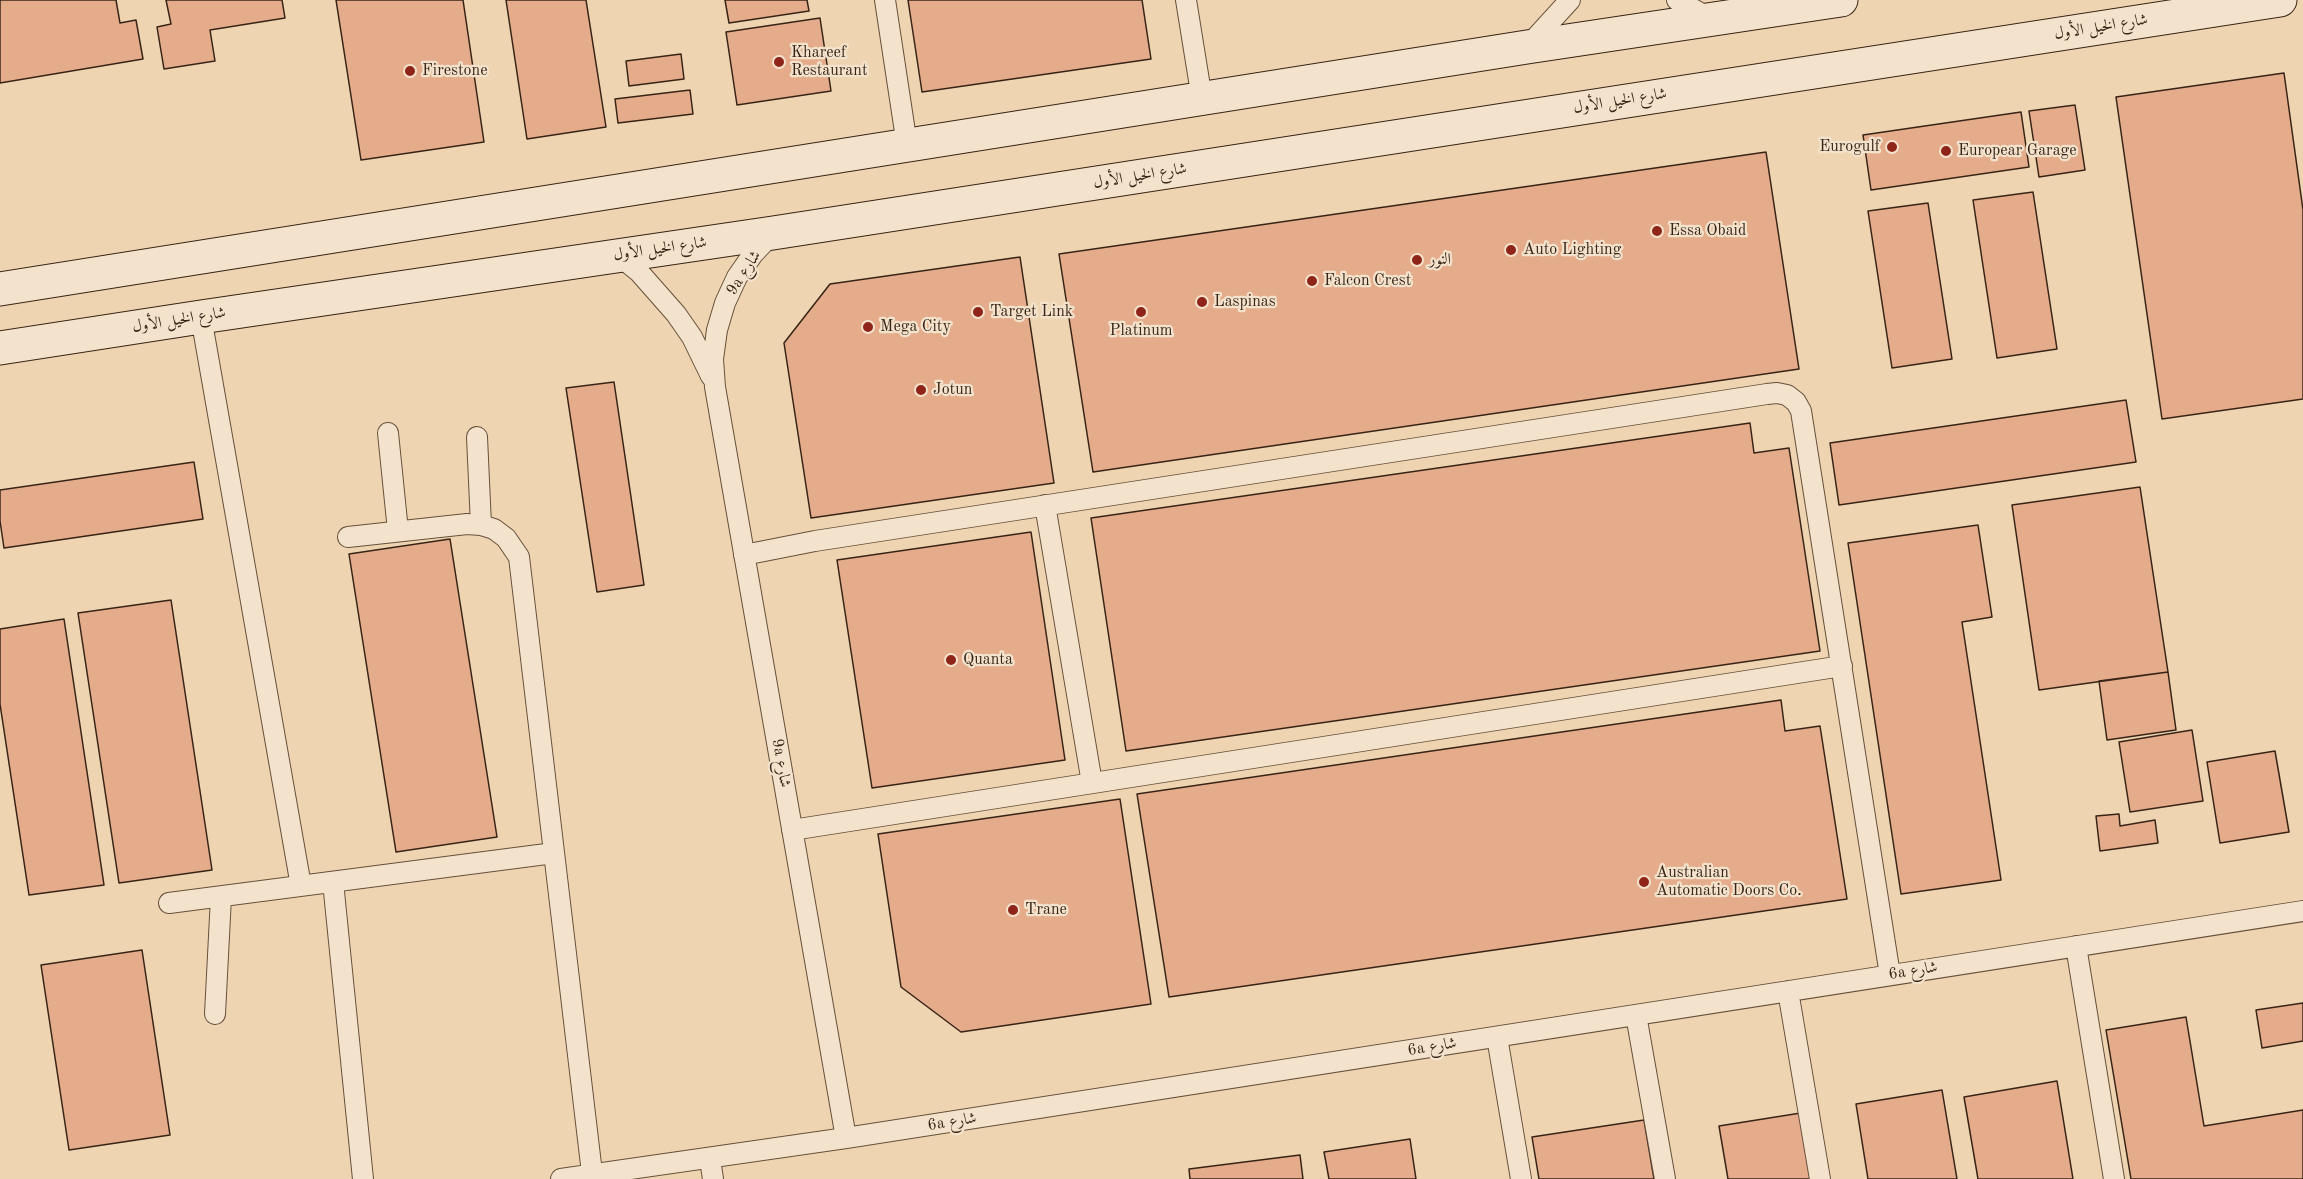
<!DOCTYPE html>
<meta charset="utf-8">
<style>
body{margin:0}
canvas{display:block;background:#eed4b0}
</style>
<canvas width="2303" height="1179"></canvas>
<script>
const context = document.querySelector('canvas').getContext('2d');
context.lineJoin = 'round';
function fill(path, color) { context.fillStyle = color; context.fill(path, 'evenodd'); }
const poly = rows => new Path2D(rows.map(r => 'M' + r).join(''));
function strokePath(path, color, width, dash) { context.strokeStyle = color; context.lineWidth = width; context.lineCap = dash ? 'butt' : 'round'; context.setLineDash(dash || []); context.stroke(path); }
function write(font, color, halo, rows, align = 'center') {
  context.font = font + ' "Old Standard TT",Amiri,serif'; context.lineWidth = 4.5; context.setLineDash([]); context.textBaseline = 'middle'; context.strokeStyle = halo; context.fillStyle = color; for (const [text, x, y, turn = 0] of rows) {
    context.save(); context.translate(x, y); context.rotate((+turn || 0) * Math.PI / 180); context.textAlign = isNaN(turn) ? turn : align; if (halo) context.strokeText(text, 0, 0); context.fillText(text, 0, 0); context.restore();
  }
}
const building = poly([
 [0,0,116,0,120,23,136,20,143,59,0,83,0,0],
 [166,0,282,0,285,18,210,30,215,61,164,69,157,27,171,24,166,0],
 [336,0,463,0,484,142,361,160,336,0],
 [506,0,586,0,606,127,527,139,506,0],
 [725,0,807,0,809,11,729,23,725,0],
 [908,0,1142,0,1151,59,922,92,908,0],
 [820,18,831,91,737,105,726,32,820,18],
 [681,54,684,79,629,86,626,61,681,54],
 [2284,73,2303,210,2303,399,2162,419,2116,97,2284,73],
 [690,90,693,114,618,123,615,99,690,90],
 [2075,105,2085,170,2039,177,2029,111,2075,105],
 [2021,112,2029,167,1871,190,1863,135,2021,112],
 [1766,152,1799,369,1093,472,1059,254,1766,152],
 [2033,192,2057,349,1997,358,1973,200,2033,192],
 [1928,203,1952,359,1892,368,1868,211,1928,203],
 [1020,257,1054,483,811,518,784,343,830,284,1020,257],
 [614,382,644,585,597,592,566,388,614,382],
 [2126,400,2136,462,1839,505,1830,443,2126,400],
 [1750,423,1754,453,1789,448,1820,651,1126,751,1091,518,1750,423],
 [194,462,203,519,4,548,0,521,0,490,194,462],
 [2140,487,2168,672,2039,690,2012,505,2140,487],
 [1978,525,1992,617,1962,622,2001,880,1901,894,1848,543,1978,525],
 [1031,532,1065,760,872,788,837,560,1031,532],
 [450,539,497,837,396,852,349,554,450,539],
 [171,600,212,870,119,883,78,613,171,600],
 [64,619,104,885,29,895,0,704,0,629,64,619],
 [2168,672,2176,730,2107,740,2099,681,2168,672],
 [1781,700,1785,731,1820,726,1847,899,1169,997,1137,794,1781,700],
 [2192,730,2203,801,2130,812,2119,742,2192,730],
 [2275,751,2289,832,2220,843,2207,762,2275,751],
 [1120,799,1151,1004,961,1032,901,987,878,834,1120,799],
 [2119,814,2120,826,2155,820,2158,843,2100,851,2096,816,2119,814],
 [142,950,170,1135,69,1150,41,965,142,950],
 [2303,1003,2303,1041,2262,1048,2256,1010,2303,1003],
 [2186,1017,2204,1126,2303,1110,2303,1179,2131,1179,2106,1030,2186,1017],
 [2057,1081,2073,1179,1978,1179,1964,1097,2057,1081],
 [1942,1090,1957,1179,1868,1179,1856,1104,1942,1090],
 [1807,1112,1818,1179,1728,1179,1719,1126,1807,1112],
 [1644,1120,1654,1179,1539,1179,1532,1137,1644,1120],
 [1410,1139,1416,1179,1329,1179,1324,1152,1410,1139],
 [1300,1155,1303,1179,1190,1179,1189,1169,1300,1155]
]);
fill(building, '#e5ac8c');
strokePath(building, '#382416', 1.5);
const service = poly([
 [885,0,907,145],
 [1186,0,1202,99],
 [1677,0,1709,18],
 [1529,45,1570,0],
 [773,233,753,254,737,277,725,303,717,330,713,359,715,387,846,1138],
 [618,255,639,272,676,314,692,337,711,376],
 [201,317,301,886],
 [388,433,398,531],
 [477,437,481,525],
 [1045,505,1092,783],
 [348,537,467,524,481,525,494,529,506,538,519,557,592,1173],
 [744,555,815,541,1767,394,1777,393,1787,395,1796,402,1801,411,1890,975],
 [792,830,1842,666],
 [333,882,363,1179],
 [169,903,554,853],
 [2076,946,2114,1179],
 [1788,991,1820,1179],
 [215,1014,221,897],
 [1636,1015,1665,1179],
 [1497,1037,1521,1179],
 [710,1159,713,1179],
 [561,1179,846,1138,2303,911]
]);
const secondary = poly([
 [0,289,1527,47,1841,0],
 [0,348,201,317,773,233,2280,0]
]);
strokePath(service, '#66503c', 22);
strokePath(secondary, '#382416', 35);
strokePath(service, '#f4e3cc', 20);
strokePath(secondary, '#f4e3cc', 33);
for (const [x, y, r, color] of [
 [779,62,6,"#8f2418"],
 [410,71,6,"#8f2418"],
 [1892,147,6,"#8f2418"],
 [1946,151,6,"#8f2418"],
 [1657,231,6,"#8f2418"],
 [1511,250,6,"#8f2418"],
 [1417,260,6,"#8f2418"],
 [1312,281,6,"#8f2418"],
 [1202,302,6,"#8f2418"],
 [978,312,6,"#8f2418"],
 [1141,312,6,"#8f2418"],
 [868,327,6,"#8f2418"],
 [921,390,6,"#8f2418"],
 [951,660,6,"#8f2418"],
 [1644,882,6,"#8f2418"],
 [1013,910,6,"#8f2418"]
]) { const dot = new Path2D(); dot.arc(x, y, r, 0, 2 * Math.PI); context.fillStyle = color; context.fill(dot); strokePath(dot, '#f4e3cc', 2); }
write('16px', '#382416', '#f4e3cc', [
 ["شارع الخيل الأول",2101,27,-9],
 ["شارع الخيل الأول",1620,101,-9],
 ["شارع الخيل الأول",1140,176,-9],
 ["شارع الخيل الأول",660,249,-8],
 ["9a شارع",744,273,-57],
 ["شارع الخيل الأول",179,320,-9],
 ["9a شارع",781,763,80],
 ["6a شارع",1913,971,-9],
 ["6a شارع",1432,1047,-9],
 ["6a شارع",952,1122,-9]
]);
write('16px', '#382416', '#f4e3cc', [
 ["Khareef",791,53],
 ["Restaurant",791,71],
 ["Firestone",422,71],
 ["Eurogulf",1880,147,"right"],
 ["Europear Garage",1958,151],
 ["Essa Obaid",1669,231],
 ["Auto Lighting",1523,250],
 ["النور",1429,260],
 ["Falcon Crest",1324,281],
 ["Laspinas",1214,302],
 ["Target Link",990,312],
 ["Mega City",880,327],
 ["Platinum",1141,331,"center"],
 ["Jotun",933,390],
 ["Quanta",963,660],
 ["Australian",1656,873],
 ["Automatic Doors Co.",1656,891],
 ["Trane",1025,910]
], 'left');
</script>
